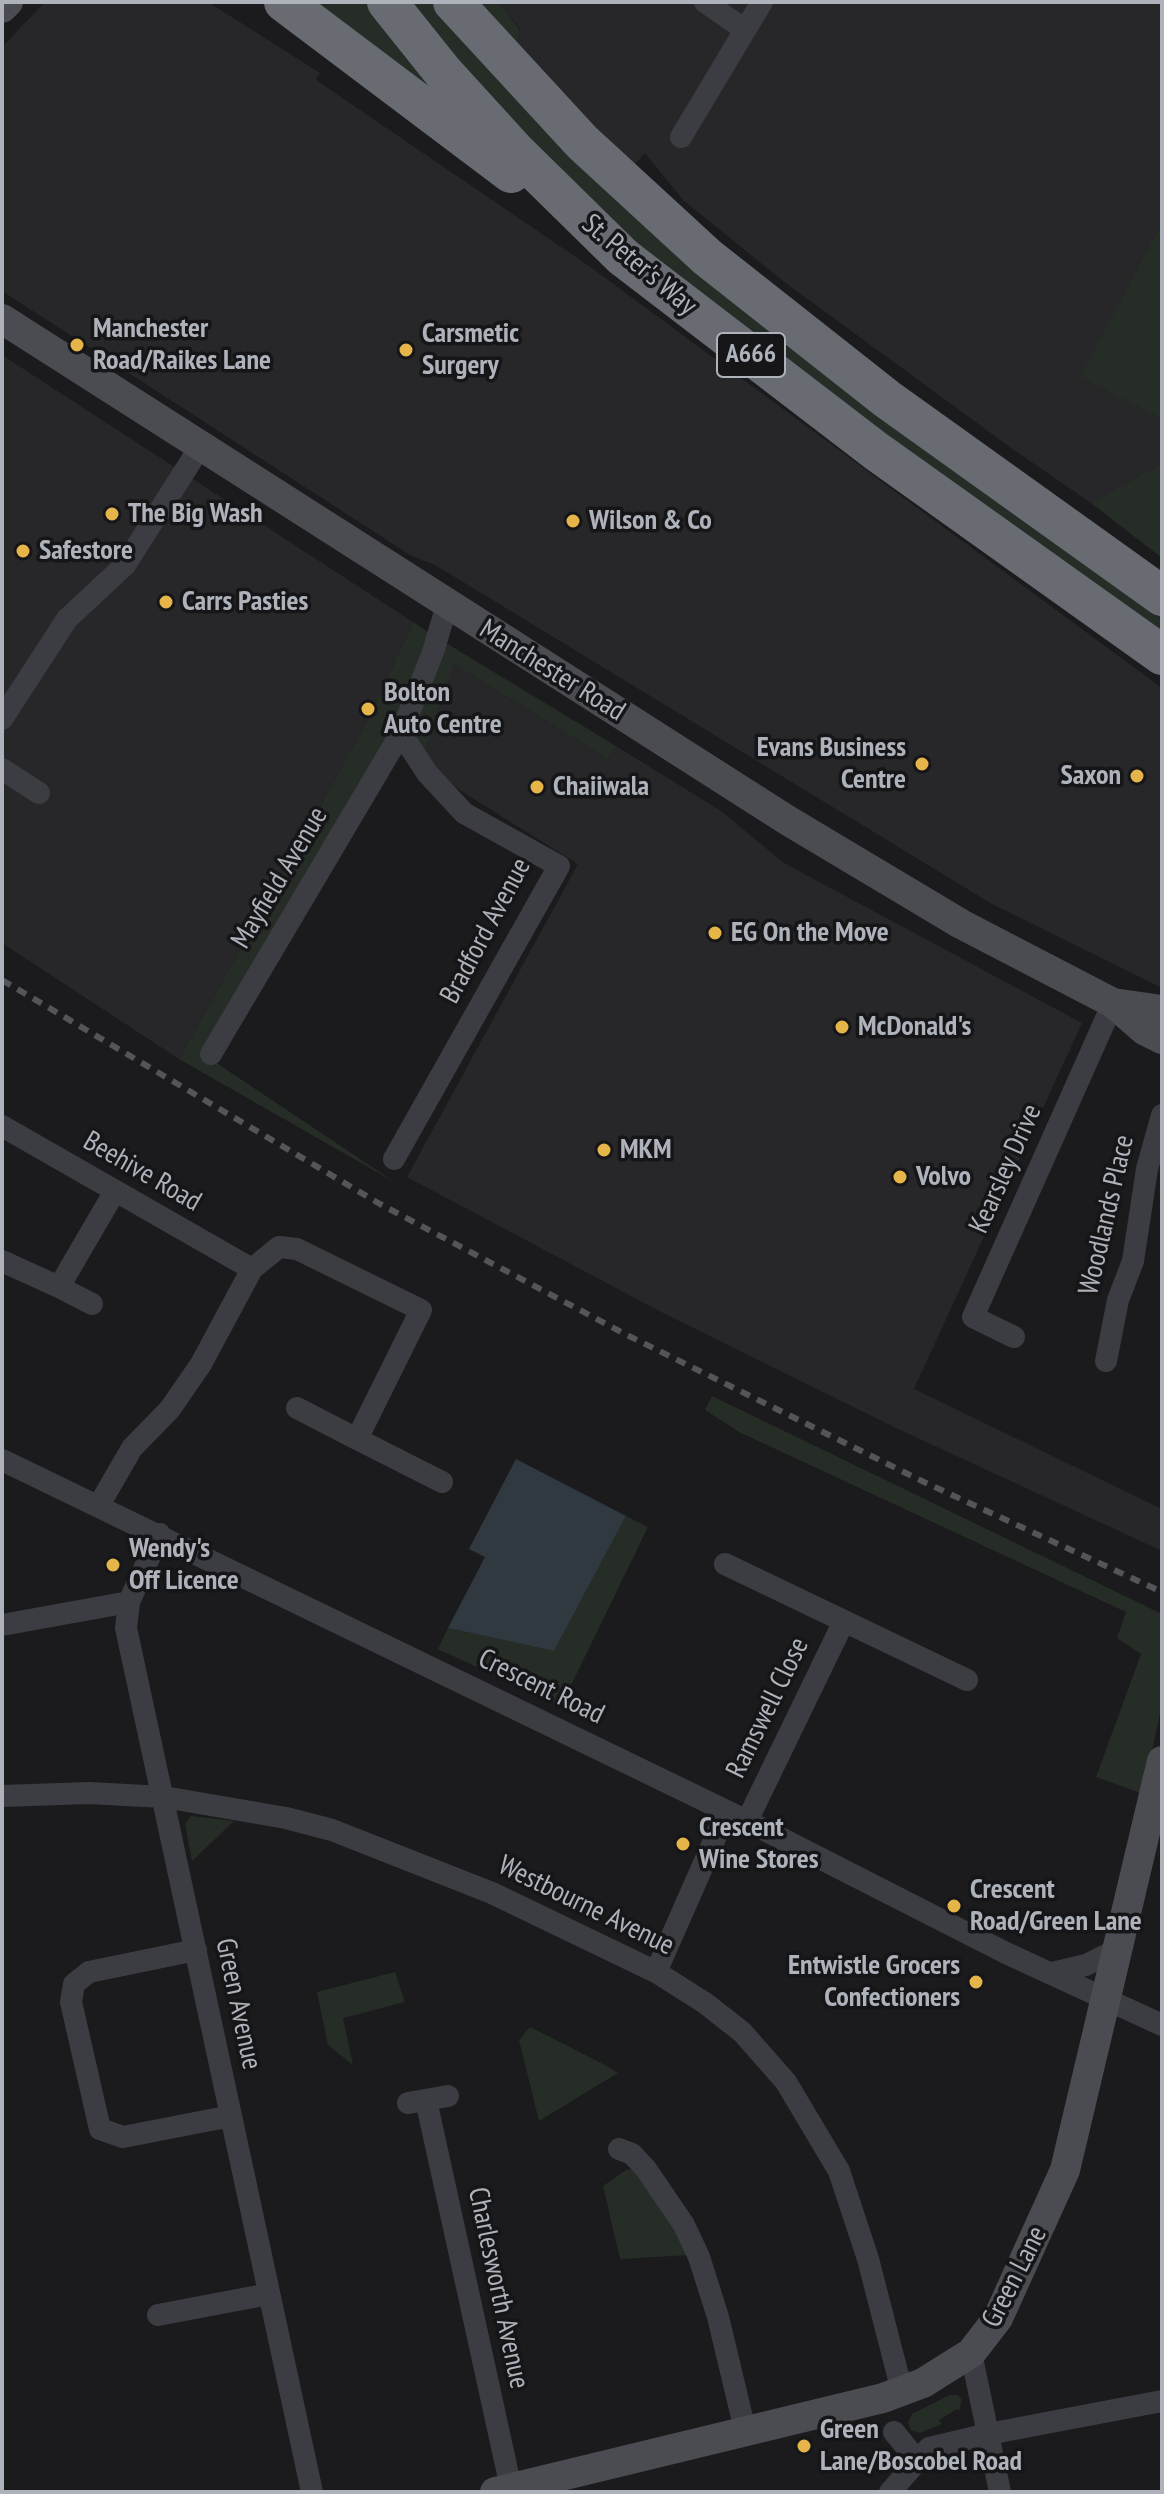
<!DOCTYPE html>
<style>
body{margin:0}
#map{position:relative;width:1164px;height:2494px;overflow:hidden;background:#1b1b1d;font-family:"PT Sans Narrow",sans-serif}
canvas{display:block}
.frame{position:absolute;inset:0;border:4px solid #aeb2bb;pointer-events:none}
</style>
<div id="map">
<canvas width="1164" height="2494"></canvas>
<div class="frame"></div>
</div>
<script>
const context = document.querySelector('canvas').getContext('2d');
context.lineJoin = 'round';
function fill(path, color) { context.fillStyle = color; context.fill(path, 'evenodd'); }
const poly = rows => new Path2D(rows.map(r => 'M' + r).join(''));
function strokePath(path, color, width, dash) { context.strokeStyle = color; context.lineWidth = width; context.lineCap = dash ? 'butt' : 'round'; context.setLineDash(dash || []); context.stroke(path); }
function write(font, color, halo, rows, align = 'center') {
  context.font = font + ' "PT Sans Narrow",sans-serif'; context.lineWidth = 7; context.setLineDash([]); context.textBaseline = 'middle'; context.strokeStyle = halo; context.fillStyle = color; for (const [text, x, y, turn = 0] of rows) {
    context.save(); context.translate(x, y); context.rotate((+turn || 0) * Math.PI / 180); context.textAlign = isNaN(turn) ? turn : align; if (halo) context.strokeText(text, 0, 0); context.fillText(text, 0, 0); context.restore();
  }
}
fill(poly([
 [45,2,208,2,320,73,316,80,589,266,1162,688,1162,988,992,904,435,565,410,555,2,291,2,47],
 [499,2,1162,2,1162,222,1081,377,1162,419,1162,463,1091,503,1014,450,783,281,683,200,645,153,631,168,516,50,520,29],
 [2,355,413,622,368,720,179,1059,2,943],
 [454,664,608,759,616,746,721,811,784,863,1082,1023,914,1389,1162,1509,1162,1551,896,1428,663,1313,407,1177,578,864,461,791,437,771,425,753]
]), '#27272a');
fill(poly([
 [309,2,368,2,473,123],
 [408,2,438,2,472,46,1162,609,1162,640,667,272,562,175,450,54],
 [474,2,499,2,520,30,516,50],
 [1162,222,1162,419,1080,377],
 [1162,463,1162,558,1091,503],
 [413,622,431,634,394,727,203,1054,396,1183,179,1059,368,720],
 [446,643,616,746,608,759,454,664,425,753,410,732],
 [712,1396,1162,1614,1162,1704,1143,1794,1096,1777,1141,1654,1117,1638,1126,1612,739,1432,705,1410],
 [626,1516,648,1527,561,1706,438,1649,448,1628,554,1651],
 [191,1816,234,1821,192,1861,185,1824],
 [395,1972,405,2002,343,2018,353,2065,328,2045,317,1992],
 [530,2027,603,2064,618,2073,539,2121,519,2040],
 [638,2169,690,2255,620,2259,603,2186,626,2170],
 [950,2395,958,2395,962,2400,959,2411,957,2409,939,2420,942,2424,920,2433,911,2430,908,2422,912,2414]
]), '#252d26');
fill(poly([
 [516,1459,626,1516,554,1651,448,1628,485,1557,469,1549]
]), '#313940');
strokePath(poly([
 [705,2,745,30,762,2],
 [681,137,745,30],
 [2,719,67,619,125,565,200,447],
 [2,769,39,793],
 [211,1054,401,733,433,652,447,605],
 [2,1126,252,1269],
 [394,1159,559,866,464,813,427,773,401,733],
 [2,1261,59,1287,115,1191],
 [59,1287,92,1304],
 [1014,1337,973,1317,1113,1003],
 [1106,1361,1118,1300,1133,1261,1147,1169,1162,1115],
 [357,1439,442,1482],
 [2,1460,747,1821,1006,1953,1162,2025],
 [99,1505,132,1448,170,1409,201,1364,252,1269,279,1247,297,1249,421,1310,357,1439,297,1408],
 [160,1534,129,1602,126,1628,312,2492],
 [725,1564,967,1680],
 [2,1625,129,1602],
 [2,1796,89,1793,164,1797,286,1818,332,1830,492,1893,656,1972,705,2003,742,2032,786,2082,839,2171,868,2259,902,2391],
 [747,1821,844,1621],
 [196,1950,89,1972,74,1984,71,2002,100,2129,123,2137,231,2116],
 [656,1972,727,1811],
 [1052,1973,1086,1965,1120,1948],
 [426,2100,511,2488],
 [408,2103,448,2096],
 [619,2149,632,2154,646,2169,684,2225,699,2257,718,2317,746,2434],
 [158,2315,269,2294],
 [894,2432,916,2459],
 [890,2492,929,2448,988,2434,971,2353],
 [1000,2492,988,2434,1162,2401]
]), '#3c3d42', 22);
strokePath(poly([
 [2,8,8,2],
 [2,319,787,820,961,924,1113,1003,1144,1030,1162,1039],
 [1113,1003,1162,1010],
 [495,2492,883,2398,923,2383,971,2353,998,2318,1065,2170,1162,1761]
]), '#4a4c51', 30);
strokePath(poly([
 [284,2,511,173],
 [387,2,443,72,515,151,623,257,876,451,1162,655],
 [453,2,582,142,707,257,887,399,1162,596]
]), '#686b72', 40);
strokePath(poly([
 [2,980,380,1204,625,1334,924,1482,1162,1592]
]), '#53555a', 6, [10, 8]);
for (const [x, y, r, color] of [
 [77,345,8,"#e6b54a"],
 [406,350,8,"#e6b54a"],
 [112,514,8,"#e6b54a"],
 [573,521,8,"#e6b54a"],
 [23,551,8,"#e6b54a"],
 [166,602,8,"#e6b54a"],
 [368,709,8,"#e6b54a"],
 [922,764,8,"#e6b54a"],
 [1137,776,8,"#e6b54a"],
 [537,787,8,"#e6b54a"],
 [715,933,8,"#e6b54a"],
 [842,1027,8,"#e6b54a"],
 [604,1150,8,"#e6b54a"],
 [900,1177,8,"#e6b54a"],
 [113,1565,8,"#e6b54a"],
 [683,1844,8,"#e6b54a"],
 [954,1906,8,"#e6b54a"],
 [976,1982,8,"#e6b54a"],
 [804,2446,8,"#e6b54a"]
]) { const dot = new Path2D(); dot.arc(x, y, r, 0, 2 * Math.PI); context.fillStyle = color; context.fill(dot); strokePath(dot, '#161618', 3); }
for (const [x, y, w] of [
 [751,355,68]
]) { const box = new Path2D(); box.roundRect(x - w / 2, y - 22, w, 44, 6); context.fillStyle = '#161618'; context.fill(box); strokePath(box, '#aeb2bb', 2); }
write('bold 26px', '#aeb2bb', null, [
 ["A666",751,355]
]);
write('28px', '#aeb2bb', '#161618', [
 ["St. Peter's Way",639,265,40],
 ["Manchester Road",552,671,32],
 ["Mayfield Avenue",280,878,-59],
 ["Bradford Avenue",486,931,-62],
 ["Kearsley Drive",1006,1169,-66],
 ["Beehive Road",142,1172,30],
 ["Woodlands Place",1107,1215,-77],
 ["Crescent Road",541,1687,26],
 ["Ramswell Close",768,1708,-64],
 ["Westbourne Avenue",586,1906,26],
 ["Green Avenue",238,2004,78],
 ["Green Lane",1015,2277,-63],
 ["Charlesworth Avenue",498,2288,78]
]);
write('bold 28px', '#aeb2bb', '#161618', [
 ["Manchester",93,329],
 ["Road/Raikes Lane",93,361],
 ["Carsmetic",422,334],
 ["Surgery",422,366],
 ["The Big Wash",128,514],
 ["Wilson & Co",589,521],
 ["Safestore",39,551],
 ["Carrs Pasties",182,602],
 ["Bolton",384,693],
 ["Auto Centre",384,725],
 ["Evans Business",906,748,"right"],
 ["Centre",906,780,"right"],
 ["Saxon",1121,776,"right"],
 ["Chaiiwala",553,787],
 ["EG On the Move",731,933],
 ["McDonald's",858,1027],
 ["MKM",620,1150],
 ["Volvo",916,1177],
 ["Wendy's",129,1549],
 ["Off Licence",129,1581],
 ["Crescent",699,1828],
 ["Wine Stores",699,1860],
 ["Crescent",970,1890],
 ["Road/Green Lane",970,1922],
 ["Entwistle Grocers",960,1966,"right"],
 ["Confectioners",960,1998,"right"],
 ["Green",820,2430],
 ["Lane/Boscobel Road",820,2462]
], 'left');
</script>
